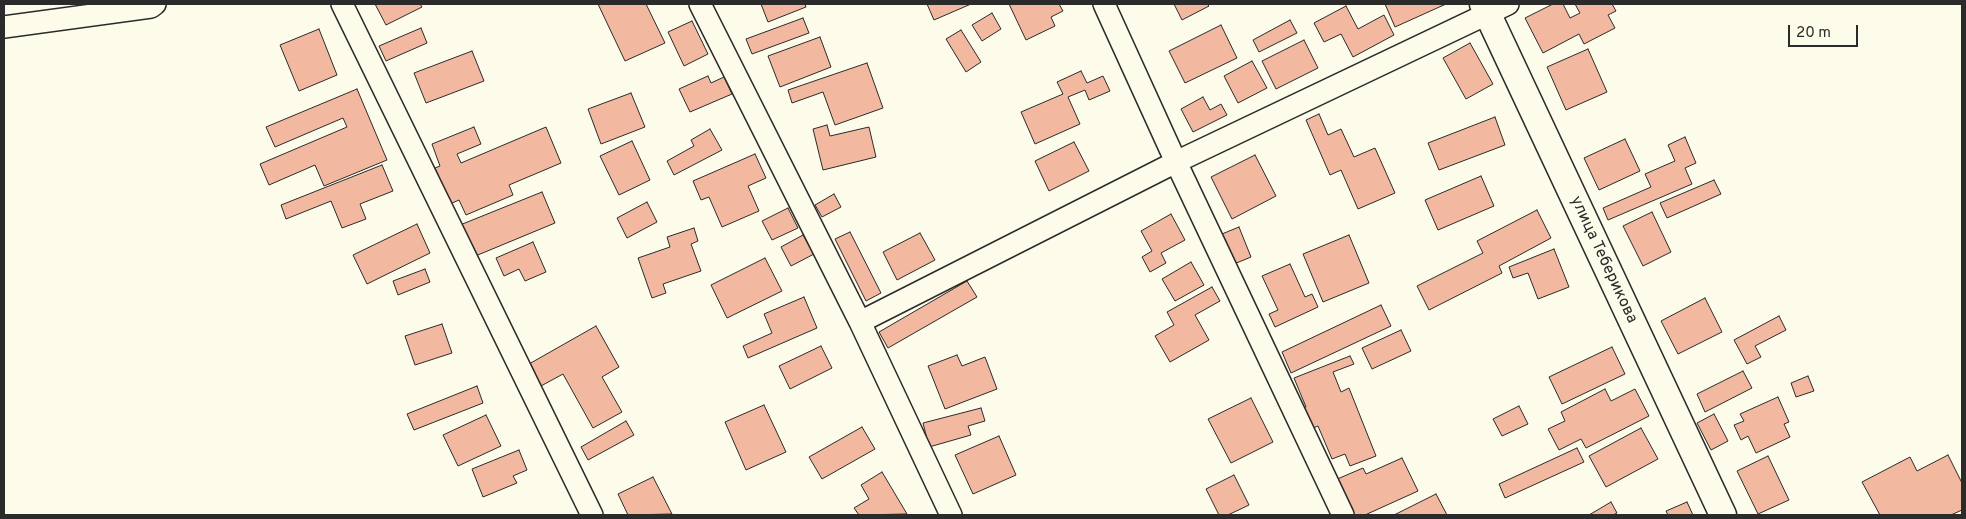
<!DOCTYPE html>
<meta charset="utf-8">
<style>
body{margin:0}
#map{position:relative;width:1966px;height:519px;overflow:hidden;background:#fdfbea;font-family:Overpass,sans-serif}
canvas{display:block}
.frame{position:absolute;inset:0;border:5px solid #2b2b2b;pointer-events:none}
.scale{position:absolute;left:1788px;top:25px;width:70px;height:22px;box-sizing:border-box;border:2px solid #2b2b2b;border-top:0;padding-left:6px;font-size:15px;line-height:18px;white-space:nowrap;color:#2b2b2b;-webkit-text-stroke:4px #fdfbea;paint-order:stroke}
</style>
<div id="map">
<canvas width="1966" height="519"></canvas>
<div class="frame"></div>
<div class="scale">20 m</div>
</div>
<script>
const context = document.querySelector('canvas').getContext('2d');
context.lineJoin = 'round';
function fill(path, color) { context.fillStyle = color; context.fill(path, 'evenodd'); }
const poly = rows => new Path2D(rows.map(r => 'M' + r).join(''));
function strokePath(path, color, width, dash) { context.strokeStyle = color; context.lineWidth = width; context.lineCap = dash ? 'butt' : 'round'; context.setLineDash(dash || []); context.stroke(path); }
function write(font, color, halo, rows, align = 'center') {
  context.font = font + ' Overpass,sans-serif'; context.lineWidth = 4; context.setLineDash([]); context.textBaseline = 'middle'; context.strokeStyle = halo; context.fillStyle = color; for (const [text, x, y, turn = 0] of rows) {
    context.save(); context.translate(x, y); context.rotate((+turn || 0) * Math.PI / 180); context.textAlign = isNaN(turn) ? turn : align; if (halo) context.strokeText(text, 0, 0); context.fillText(text, 0, 0); context.restore();
  }
}
const building = poly([
 [375,4,420,4,422,7,386,25,375,4],
 [598,4,646,4,665,43,625,61,598,4],
 [761,4,805,4,806,7,768,22,761,4],
 [927,4,971,4,934,20,927,4],
 [1009,4,1059,4,1063,11,1051,17,1055,26,1026,40,1009,4],
 [1174,4,1207,4,1209,6,1182,20,1174,4],
 [1385,4,1446,4,1395,27,1385,4],
 [1553,4,1563,4,1570,18,1580,13,1575,4,1612,4,1616,11,1608,15,1615,28,1584,44,1579,34,1543,53,1525,18,1553,4],
 [1346,6,1358,29,1384,15,1394,35,1353,57,1341,34,1324,42,1314,23,1346,6],
 [992,13,1001,29,982,41,972,25,992,13],
 [803,18,809,33,752,54,746,39,803,18],
 [1290,20,1297,33,1259,52,1253,40,1290,20],
 [692,21,708,54,684,66,668,32,692,21],
 [1221,25,1237,58,1185,83,1169,51,1221,25],
 [421,28,427,43,386,61,379,46,421,28],
 [319,29,337,75,299,91,280,45,319,29],
 [961,30,981,62,966,72,946,39,961,30],
 [820,37,831,67,780,87,768,56,820,37],
 [1304,40,1318,68,1276,89,1262,61,1304,40],
 [1470,43,1493,84,1466,99,1443,58,1470,43],
 [1588,49,1607,92,1566,110,1547,67,1588,49],
 [472,51,484,81,426,103,414,73,472,51],
 [1252,61,1267,88,1238,103,1224,76,1252,61],
 [867,63,883,108,835,125,823,92,792,103,788,90,867,63],
 [1081,71,1087,83,1103,76,1110,91,1089,100,1085,90,1068,97,1080,124,1035,144,1021,112,1063,94,1057,82,1081,71],
 [708,76,711,83,724,77,732,94,690,112,679,89,708,76],
 [357,89,387,160,324,186,315,165,269,185,260,164,347,127,343,118,275,147,266,127,357,89],
 [631,93,645,127,601,144,588,109,631,93],
 [1203,97,1210,110,1221,104,1227,115,1193,132,1181,109,1203,97],
 [1319,114,1328,135,1341,129,1354,157,1375,148,1395,193,1358,209,1341,170,1330,175,1306,120,1319,114],
 [1495,117,1505,145,1439,170,1428,143,1495,117],
 [827,125,830,136,869,127,876,157,823,170,813,129,827,125],
 [474,127,481,144,457,154,461,163,546,127,561,163,509,185,513,195,466,215,459,200,450,204,435,168,440,166,432,144,474,127],
 [710,129,722,150,674,175,667,161,694,146,691,140,710,129],
 [1685,137,1696,163,1685,168,1692,184,1608,220,1603,208,1651,187,1645,174,1675,161,1668,145,1685,137],
 [1625,139,1640,171,1599,190,1584,158,1625,139],
 [632,141,650,180,619,195,600,156,632,141],
 [1074,142,1089,171,1049,191,1035,161,1074,142],
 [755,154,766,178,748,186,759,211,722,227,709,197,701,200,693,181,755,154],
 [1255,155,1276,196,1232,219,1211,177,1255,155],
 [382,165,393,191,360,204,366,219,342,228,331,201,286,219,281,205,382,165],
 [1481,176,1494,206,1438,230,1425,200,1481,176],
 [1714,180,1721,194,1667,218,1660,203,1714,180],
 [542,192,555,223,473,257,460,225,542,192],
 [834,194,841,207,822,217,815,205,834,194],
 [647,202,657,222,627,238,617,218,647,202],
 [788,208,798,228,772,240,762,221,788,208],
 [1537,210,1551,238,1499,266,1502,273,1429,310,1417,286,1483,253,1477,241,1537,210],
 [1652,212,1671,252,1643,266,1623,226,1652,212],
 [1171,214,1185,240,1161,253,1166,263,1150,272,1142,257,1152,251,1141,231,1171,214],
 [417,224,430,253,367,284,353,255,417,224],
 [1239,227,1251,257,1234,264,1222,234,1239,227],
 [694,228,698,241,691,244,701,271,663,284,666,293,652,298,638,258,670,247,667,237,694,228],
 [850,232,881,293,866,301,835,239,850,232],
 [920,233,935,260,897,280,883,252,920,233],
 [803,235,814,254,791,266,781,247,803,235],
 [1349,235,1369,283,1323,302,1303,254,1349,235],
 [533,242,546,272,525,281,519,269,504,276,496,258,533,242],
 [1554,249,1569,287,1538,299,1528,273,1513,278,1509,267,1554,249],
 [765,258,782,291,727,318,711,285,765,258],
 [1191,262,1204,285,1175,301,1162,279,1191,262],
 [1290,264,1305,297,1312,294,1318,307,1275,327,1269,314,1278,310,1262,276,1290,264],
 [425,269,430,282,398,295,393,281,425,269],
 [967,281,977,297,888,348,879,332,967,281],
 [1212,287,1220,301,1195,315,1209,340,1170,362,1155,336,1174,325,1167,312,1212,287],
 [804,297,817,328,748,358,743,346,772,333,764,314,804,297],
 [1705,298,1722,332,1678,354,1661,321,1705,298],
 [1381,305,1391,326,1291,373,1282,352,1381,305],
 [1779,316,1786,330,1755,346,1761,357,1747,364,1734,340,1779,316],
 [442,324,452,353,415,365,405,336,442,324],
 [596,326,619,367,602,377,622,412,593,428,563,374,541,386,529,364,596,326],
 [1401,330,1411,351,1372,369,1362,348,1401,330],
 [821,346,832,368,790,389,779,366,821,346],
 [1612,347,1625,374,1562,404,1549,377,1612,347],
 [957,355,962,366,985,357,997,389,945,409,928,366,957,355],
 [1350,356,1354,364,1333,372,1341,392,1349,388,1376,456,1350,466,1345,454,1332,459,1318,426,1306,431,1298,410,1306,407,1294,378,1350,356],
 [1743,371,1752,388,1705,412,1697,394,1743,371],
 [1808,376,1814,391,1796,397,1791,383,1808,376],
 [477,386,483,403,414,430,407,414,477,386],
 [1605,389,1611,401,1635,389,1649,416,1586,448,1581,439,1559,450,1548,429,1565,421,1561,412,1605,389],
 [1778,397,1789,422,1784,424,1790,437,1756,453,1748,436,1741,440,1734,425,1744,421,1740,414,1778,397],
 [1251,398,1273,442,1231,463,1208,419,1251,398],
 [764,405,786,452,746,470,725,422,764,405],
 [1519,406,1528,424,1502,436,1493,419,1519,406],
 [981,408,985,421,968,426,971,435,929,447,923,423,981,408],
 [1714,414,1728,441,1711,450,1697,423,1714,414],
 [486,415,501,446,458,466,443,435,486,415],
 [626,421,634,435,588,460,581,447,626,421],
 [862,427,875,449,822,479,809,457,862,427],
 [1641,428,1658,459,1606,487,1589,456,1641,428],
 [999,436,1016,475,973,494,955,455,999,436],
 [1577,448,1584,462,1505,498,1499,484,1577,448],
 [519,450,527,470,513,476,517,483,483,497,472,469,519,450],
 [1948,455,1962,483,1962,510,1951,515,1880,515,1862,482,1910,457,1917,471,1948,455],
 [1768,456,1789,500,1758,514,1737,471,1768,456],
 [1402,458,1418,491,1365,515,1352,515,1335,480,1363,468,1366,474,1402,458],
 [882,472,907,514,859,515,854,508,869,499,861,485,882,472],
 [1234,475,1249,505,1228,515,1219,515,1206,489,1234,475],
 [653,477,672,514,628,515,618,494,653,477],
 [1436,494,1447,515,1394,515,1436,494],
 [1611,502,1617,513,1613,515,1589,515,1611,502],
 [1687,502,1693,515,1668,515,1666,511,1687,502]
]);
fill(building, '#f2b8a0');
strokePath(building, '#2b2b2b', 1);
const minor = poly([
 [342,4,592,515],
 [700,4,860,322,951,515],
 [1104,4,1176,162,1343,515],
 [4,27,151,7,155,4],
 [860,322,1176,162,1508,4]
]);
const tertiary = poly([
 [1483,4,1723,515]
]);
strokePath(minor, '#2b2b2b', 24);
strokePath(tertiary, '#2b2b2b', 29);
strokePath(minor, '#fdfbea', 21);
strokePath(tertiary, '#fdfbea', 26);
write('16px', '#2b2b2b', '#fdfbea', [
 ["улица Теберикова",1603,260,65]
]);
</script>
